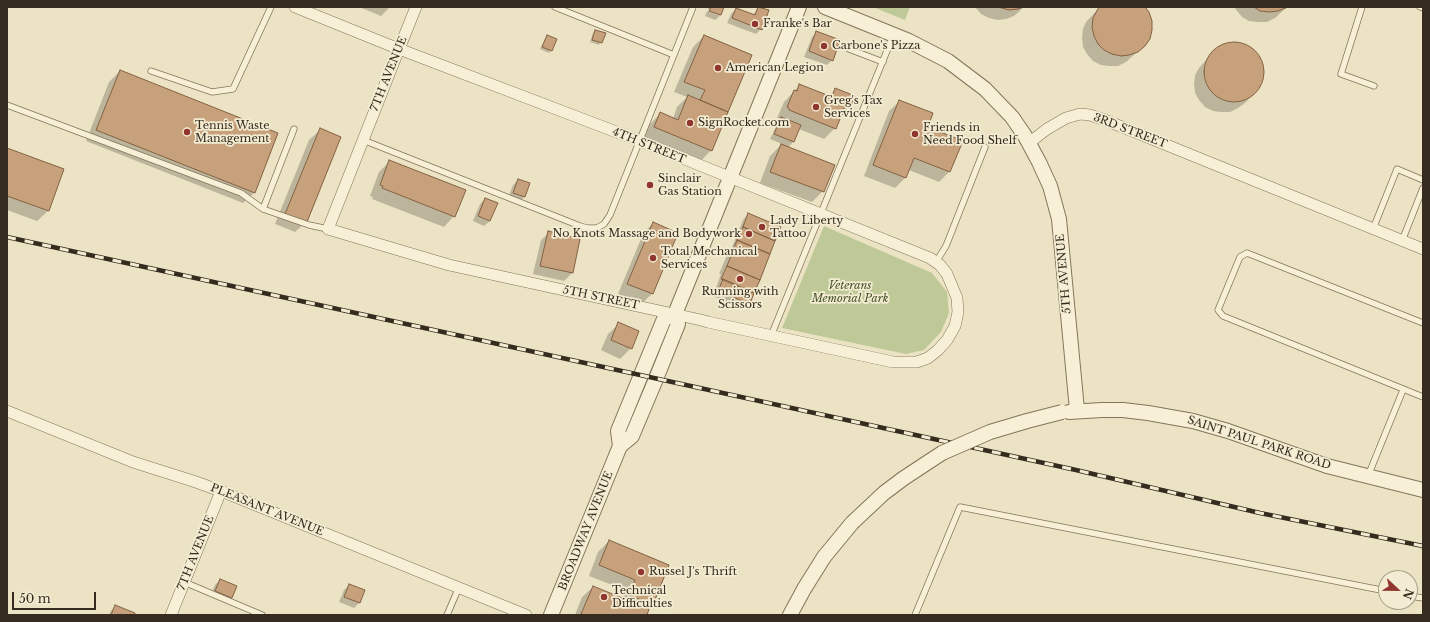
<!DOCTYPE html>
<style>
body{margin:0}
#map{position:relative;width:1430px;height:622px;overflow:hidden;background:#ebe3c3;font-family:"Libre Baskerville",serif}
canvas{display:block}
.frame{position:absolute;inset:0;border:8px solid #352b1e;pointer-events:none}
.north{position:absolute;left:1378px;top:570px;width:40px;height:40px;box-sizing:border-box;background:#f3ecd2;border:1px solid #a79f8a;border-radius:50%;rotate:112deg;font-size:11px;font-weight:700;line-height:16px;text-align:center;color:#352b1e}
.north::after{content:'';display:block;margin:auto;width:14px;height:18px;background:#90362e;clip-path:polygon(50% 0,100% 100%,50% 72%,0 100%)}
.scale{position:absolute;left:12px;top:592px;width:84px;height:18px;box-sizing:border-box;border:2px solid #352b1e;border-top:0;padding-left:5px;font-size:12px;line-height:14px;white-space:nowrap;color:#352b1e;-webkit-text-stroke:3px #f3ecd2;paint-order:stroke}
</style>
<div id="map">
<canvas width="1430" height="622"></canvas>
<div class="frame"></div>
<div class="north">N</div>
<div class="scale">50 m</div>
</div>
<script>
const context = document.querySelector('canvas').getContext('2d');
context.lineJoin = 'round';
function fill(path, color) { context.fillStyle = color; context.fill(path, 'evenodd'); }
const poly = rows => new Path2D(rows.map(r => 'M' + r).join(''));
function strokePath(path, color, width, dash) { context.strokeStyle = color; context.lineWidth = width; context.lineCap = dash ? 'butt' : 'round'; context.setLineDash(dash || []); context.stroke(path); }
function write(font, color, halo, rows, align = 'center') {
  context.font = font + ' "Libre Baskerville",serif'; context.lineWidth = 3.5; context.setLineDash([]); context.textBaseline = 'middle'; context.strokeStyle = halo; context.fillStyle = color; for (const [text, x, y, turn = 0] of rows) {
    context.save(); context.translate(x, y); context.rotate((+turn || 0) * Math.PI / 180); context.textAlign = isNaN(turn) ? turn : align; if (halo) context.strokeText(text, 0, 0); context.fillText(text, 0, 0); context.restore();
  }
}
fill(poly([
 [873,7,910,7,905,20],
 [824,226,932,273,947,292,949,313,941,332,924,350,906,354,782,328]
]), '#bfc998');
fill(poly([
 [359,7,390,7,381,16],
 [708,7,723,7,721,15,715,20,705,16,707,11,719,15,719,13,708,9],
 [759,7,768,11,761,29,756,34,727,23,731,14,736,9,753,15],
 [975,7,1024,7,1014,16,1006,19,998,20,989,18,981,14],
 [1100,7,1144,7,1144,46,1126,62,1118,66,1109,66,1101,65,1093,61,1087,54,1083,47,1082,38,1083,29,1086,22],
 [1234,7,1287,7,1275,18,1267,22,1258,22,1249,21,1242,17],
 [595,31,604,34,599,45,590,42,593,33],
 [817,32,832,60,827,65,804,57,812,37],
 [547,36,551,50,549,53,540,49],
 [704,36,751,55,711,150,701,161,644,137,650,124,660,114,673,119,677,107,687,97,674,92,693,47],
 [1231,43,1240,44,1248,47,1255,52,1260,59,1263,67,1263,76,1260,84,1256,91,1245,103,1238,108,1230,112,1221,112,1213,111,1205,107,1199,100,1195,93,1194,84,1195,75,1199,68,1215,50,1223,45],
 [120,71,277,134,254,193,243,203,86,141,109,82],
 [800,85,828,97,836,89,850,105,839,118,835,128,824,139,799,129,793,142,788,148,823,191,812,202,760,183,770,156,782,144,770,139,780,119,777,118,784,102],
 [900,101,927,128,950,171,939,182,909,170,905,178,895,188,864,176,889,111],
 [320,130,306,222,295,232,275,224,309,140],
 [7,149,63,169,48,211,37,221,7,210],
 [390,161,454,216,444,227,372,199,373,197,370,196,379,172],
 [518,180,529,184,524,197,519,202,508,198,513,185],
 [485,199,490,221,484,226,473,221,480,204],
 [748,214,749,303,744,309,713,296,721,274,719,274,729,250,732,247,743,220],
 [653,223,677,233,652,294,641,304,618,294,643,234],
 [549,233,579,240,572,273,564,281,533,274,541,240],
 [619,324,631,348,620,359,601,350,608,334],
 [609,541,652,604,647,609,646,615,575,615,582,597,593,587,622,599,625,590,589,576,598,552],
 [220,580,232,598,226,603,210,596,215,585],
 [349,585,364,590,359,603,354,608,339,602,344,590],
 [115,606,134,615,109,615,110,612]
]), '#0003');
const building = poly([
 [711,7,724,7,721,15,709,11,711,7],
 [758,7,769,10,762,30,732,18,736,8,755,15,758,7],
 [998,7,1023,7,1018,9,1009,10,998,7],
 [1099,7,1145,7,1149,12,1152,21,1152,30,1150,39,1145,46,1138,52,1129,55,1121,56,1112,54,1104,50,1098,44,1094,36,1092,27,1093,18,1099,7],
 [1254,7,1288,7,1278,11,1269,12,1260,11,1254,7],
 [595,30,606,33,602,43,592,40,595,30],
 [816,31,840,40,833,61,809,51,816,31],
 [547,35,557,39,552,51,542,47,547,35],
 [704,35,752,55,728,112,700,100,705,90,684,82,704,35],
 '1204 72a30 30 0 1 1 60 0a30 30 0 1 1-60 0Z',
 [120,70,278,133,255,193,96,130,120,70],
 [799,84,832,97,835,88,855,96,851,106,846,104,843,110,845,111,844,115,842,114,836,129,789,110,789,108,787,107,794,90,797,91,799,84],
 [688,95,728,112,712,151,654,127,660,112,678,120,688,95],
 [899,100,933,113,928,127,963,141,950,172,914,158,906,178,873,165,899,100],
 [781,117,801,125,794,142,774,134,781,117],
 [320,128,341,137,307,222,285,214,320,128],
 [781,144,835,165,824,192,770,172,781,144],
 [7,148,64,169,49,211,7,196,7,148],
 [389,160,466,190,455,217,382,188,383,186,380,185,389,160],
 [518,179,530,183,525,197,513,193,518,179],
 [485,198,498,203,490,221,478,216,485,198],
 [748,213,781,227,775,241,743,227,748,213],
 [653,222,678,233,653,294,627,284,653,222],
 [743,227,775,241,770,254,737,240,743,227],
 [548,231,580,239,573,273,540,266,548,231],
 [737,240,770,254,760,280,727,266,737,240],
 [727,266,760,280,754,293,721,279,727,266],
 [723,279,754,293,750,304,718,291,723,279],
 [618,322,639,331,632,349,611,340,618,322],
 [609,540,669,565,653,605,629,595,635,580,599,565,609,540],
 [220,579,237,586,232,598,215,591,220,579],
 [349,584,365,590,360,603,344,597,349,584],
 [593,586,649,609,647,615,585,615,581,614,593,586],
 [115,605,135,613,135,615,111,615,115,605]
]);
fill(building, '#c7a17b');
strokePath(building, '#826142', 1);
const service = poly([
 [555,7,674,55],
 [1362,7,1341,74,1374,86],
 [1420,7,1423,8],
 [849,49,883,62],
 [151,71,212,92,233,89,271,7],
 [7,105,241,193,263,209],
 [294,129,263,209,309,225,328,229],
 [363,140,580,226,587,228,597,228,604,224,610,215,693,7],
 [1373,229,1397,169,1423,180],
 [1402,241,1423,188],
 [936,262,946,246,985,147],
 [1423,323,1247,253,1240,257,1218,310,1223,316,1423,397],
 [771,336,893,36],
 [1368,476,1403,390],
 [184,582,262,615],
 [1410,596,1423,598],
 [447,615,459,587],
 [915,615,960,507,1386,591]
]);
const minor = poly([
 [295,7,399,49,640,141,930,258,940,265,947,274,957,298,958,312,955,326,947,340,938,350,928,358,917,362,893,362,708,322,701,320,449,265,328,229,399,49,416,7],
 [1029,143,1047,129,1066,118,1080,114,1090,115,1105,120,1423,249],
 [7,411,133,462,193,481,221,491,526,615],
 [171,615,221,491]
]);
const tertiary = poly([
 [825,7,909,41,948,61,985,89,1012,117,1025,136,1039,162,1050,186,1059,219,1077,410],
 [1069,412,1102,410,1123,410,1148,413,1193,421,1228,431,1327,466,1423,490],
 [620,446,618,431,664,319,675,314,799,7],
 [551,615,620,446,632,436,656,379,678,324,675,314],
 [790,615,804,589,824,557,852,523]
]);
strokePath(service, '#84745b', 7);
strokePath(minor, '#84745b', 12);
strokePath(tertiary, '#84745b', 16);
strokePath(service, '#f7f0d6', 5.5);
strokePath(minor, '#f7f0d6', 11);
strokePath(tertiary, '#f7f0d6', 14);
const rail = poly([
 [7,237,1076,470,1260,513,1423,546]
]);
strokePath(rail, '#352b1e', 4.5);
strokePath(rail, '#f3ecd2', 3, [9]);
const tertiaryBridge = poly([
 [852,523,884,493,904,478,942,453,990,432,1027,421,1062,412]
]);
strokePath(tertiaryBridge, '#84745b', 16, []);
strokePath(tertiaryBridge, '#f7f0d6', 14);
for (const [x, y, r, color] of [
 [755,24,4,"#90362e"],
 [824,46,4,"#90362e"],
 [718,68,4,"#90362e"],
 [816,107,4,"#90362e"],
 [690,123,4,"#90362e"],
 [187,132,4,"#90362e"],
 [915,134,4,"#90362e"],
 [650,185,4,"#90362e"],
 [762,227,4,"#90362e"],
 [749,234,4,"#90362e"],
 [653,258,4,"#90362e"],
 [740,279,4,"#90362e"],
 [641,572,4,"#90362e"],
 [604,597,4,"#90362e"]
]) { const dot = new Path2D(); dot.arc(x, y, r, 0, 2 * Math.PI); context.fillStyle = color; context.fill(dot); strokePath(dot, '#f3ecd2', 1.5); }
write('11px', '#352b1e', '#f3ecd2', [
 ["Franke's Bar",763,24],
 ["Carbone's Pizza",832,46],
 ["American Legion",726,68],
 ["Greg's Tax",824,101],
 ["Services",824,114],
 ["SignRocket.com",698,123],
 ["Tennis Waste",195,126],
 ["Management",195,139],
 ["Friends in",923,128],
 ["Need Food Shelf",923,141],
 ["Sinclair",658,179],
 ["Gas Station",658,192],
 ["Lady Liberty",770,221],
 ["Tattoo",770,234],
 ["No Knots Massage and Bodywork",741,234,"right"],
 ["Total Mechanical",661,252],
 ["Services",661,265],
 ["Running with",740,292,"center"],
 ["Scissors",740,305,"center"],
 ["Russel J's Thrift",649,572],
 ["Technical",612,591],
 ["Difficulties",612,604]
], 'left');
write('11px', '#352b1e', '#f3ecd2', [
 ["7TH AVENUE",389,74,-68],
 ["3RD STREET",1130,131,21],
 ["4TH STREET",649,146,22],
 ["5TH AVENUE",1064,274,-95],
 ["5TH STREET",601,298,12],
 ["SAINT PAUL PARK ROAD",1259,443,18],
 ["PLEASANT AVENUE",267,510,22],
 ["BROADWAY AVENUE",586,531,-68],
 ["7TH AVENUE",196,553,-68]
]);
write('italic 11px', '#425026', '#f3ecd2', [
 ["Veterans",850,286],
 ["Memorial Park",850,299]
]);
</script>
